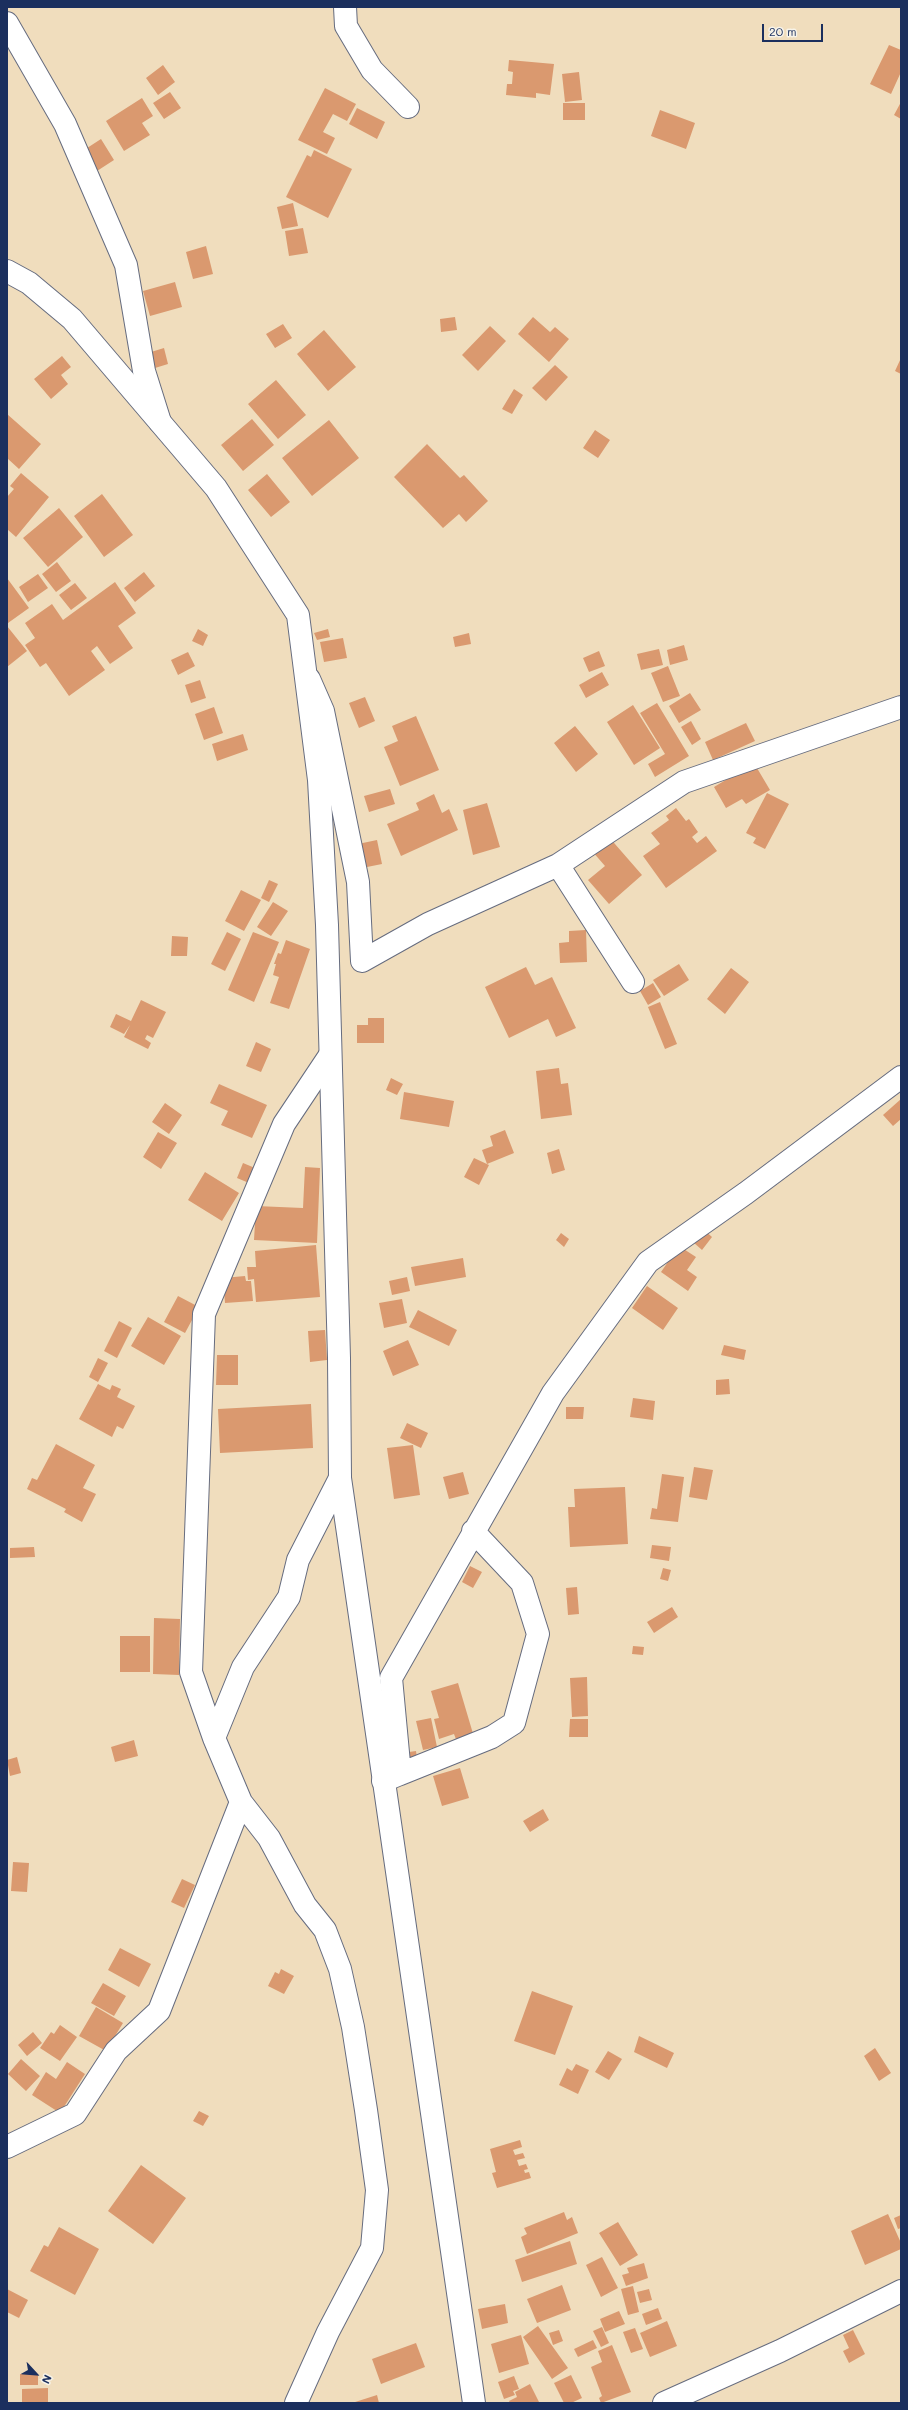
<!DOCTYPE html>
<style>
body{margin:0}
#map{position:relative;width:908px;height:2410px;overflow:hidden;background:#f0ddbd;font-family:Mali,sans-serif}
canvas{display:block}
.frame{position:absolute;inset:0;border:8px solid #1b2f5e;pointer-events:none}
.north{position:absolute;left:16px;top:2354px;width:40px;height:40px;-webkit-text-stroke:3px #f7f3e8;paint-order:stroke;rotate:116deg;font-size:11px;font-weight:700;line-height:16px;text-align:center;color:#1b2f5e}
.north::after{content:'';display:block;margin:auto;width:14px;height:18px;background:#1b2f5e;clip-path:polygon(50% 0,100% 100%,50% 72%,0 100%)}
.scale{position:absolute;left:762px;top:24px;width:61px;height:18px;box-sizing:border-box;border:2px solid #1b2f5e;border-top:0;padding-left:5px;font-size:12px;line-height:14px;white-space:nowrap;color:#1b2f5e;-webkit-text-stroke:3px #f7f3e8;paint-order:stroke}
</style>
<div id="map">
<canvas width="908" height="2410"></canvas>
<div class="frame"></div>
<div class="north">N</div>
<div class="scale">20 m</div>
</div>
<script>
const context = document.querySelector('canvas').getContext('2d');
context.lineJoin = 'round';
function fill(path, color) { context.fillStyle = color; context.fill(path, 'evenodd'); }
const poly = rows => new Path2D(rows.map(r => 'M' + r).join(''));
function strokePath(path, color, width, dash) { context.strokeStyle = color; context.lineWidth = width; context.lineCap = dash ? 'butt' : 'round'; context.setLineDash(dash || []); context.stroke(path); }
fill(poly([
 [889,45,901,50,901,72,891,94,870,84],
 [509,60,554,64,550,95,536,93,536,98,506,95,507,84,512,84,513,72,508,71],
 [163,65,175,82,158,95,146,78],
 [579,72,582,100,565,102,562,74],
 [325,88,356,104,347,121,333,114,323,132,335,138,327,154,298,140],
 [170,92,181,108,164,119,153,103],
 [142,98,153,116,142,123,150,135,124,151,106,121],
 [901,102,901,119,894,115],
 [563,103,585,103,585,120,563,120],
 [357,108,385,122,377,139,349,124],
 [660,110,695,123,686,149,651,136],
 [101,139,114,160,97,171,84,150],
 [314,150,352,169,328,218,286,197,307,155,311,157],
 [293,203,298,226,282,229,277,207],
 [303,228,308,253,289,256,285,231],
 [206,246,213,274,193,279,186,252],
 [175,282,182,307,150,316,143,291],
 [455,317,457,330,441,332,440,319],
 [533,317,550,332,555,327,569,339,549,362,518,334],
 [283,324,292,338,275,348,266,334],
 [490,326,506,341,478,371,462,355],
 [324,330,356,367,328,391,297,354],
 [164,348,168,364,155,368,151,352],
 [62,356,71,367,61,375,68,384,51,399,34,379],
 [901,358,901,374,895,371],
 [555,365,568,377,546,401,532,388],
 [276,380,306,415,278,439,248,404],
 [514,389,523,395,512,414,502,409],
 [7,414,41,444,19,469,7,458],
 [252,419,274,445,243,471,221,445],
 [329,420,359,458,312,496,282,458],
 [595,430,610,440,598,458,583,448],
 [427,444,460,478,464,475,488,501,466,522,459,514,443,528,394,477],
 [21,473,49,497,16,537,7,529,7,497,14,489,10,486],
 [267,474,290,502,271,517,248,490],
 [102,494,133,535,104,557,74,516],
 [59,508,83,537,48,567,23,538],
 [57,562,71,581,56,592,42,574],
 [144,572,155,586,135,602,124,588],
 [38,574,48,588,28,602,19,587],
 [7,578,29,608,8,623,7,621],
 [115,582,136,613,118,626,133,648,110,664,97,646,91,651,105,670,69,696,46,663,40,667,25,645,35,638,25,623,52,604,63,620],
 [75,583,87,598,71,610,59,595],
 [7,626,27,651,7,667],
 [198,629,208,635,203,646,192,641],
 [328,629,330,637,317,640,314,633],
 [469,633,471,644,455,647,453,637],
 [343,638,347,658,324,662,320,642],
 [684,645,688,660,670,665,667,650],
 [659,649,663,665,641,670,637,654],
 [599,651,605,666,589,672,583,658],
 [188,652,195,666,178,675,171,660],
 [668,666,680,696,663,702,651,673],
 [602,672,609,685,586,698,579,685],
 [200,680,206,698,191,703,185,685],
 [690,693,701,710,679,723,669,706],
 [365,697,375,721,359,728,349,703],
 [657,703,689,756,655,777,648,764,665,754,640,713],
 [633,705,660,748,634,765,607,722],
 [214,707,223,733,204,740,195,714],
 [416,716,439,770,400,786,384,747,398,741,392,726],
 [691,721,701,739,692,745,681,727],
 [746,723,755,741,713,760,705,742],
 [575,726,598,754,576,772,554,743],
 [243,734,248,750,217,761,212,744],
 [754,763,770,790,746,804,742,799,726,808,714,787],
 [390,789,395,804,369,812,364,796],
 [767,793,789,804,765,849,753,843,756,838,746,833],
 [434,794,442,813,449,809,458,830,401,856,387,824,419,810,416,803],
 [487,803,500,847,473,855,463,810],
 [676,808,686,821,689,819,698,832,692,837,697,843,706,836,717,851,666,888,643,856,660,844,651,833,669,820,666,816],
 [608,836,642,875,609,904,588,880,605,866,592,851],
 [377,840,382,864,362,868,358,844],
 [269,880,278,884,269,902,261,898],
 [241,890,261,900,244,931,225,921],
 [273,902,288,911,271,936,257,927],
 [586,930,587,962,560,963,559,943,569,942,569,931],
 [227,932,241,939,225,971,211,964],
 [253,932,279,942,254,1002,228,990],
 [172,936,188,937,187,956,171,956],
 [286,940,310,949,289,1009,270,1003,279,977,273,975,276,964,274,964,278,953,281,954],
 [679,964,689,980,664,996,653,980],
 [526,967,535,985,552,977,576,1028,556,1037,548,1019,509,1038,485,987],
 [731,968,749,982,725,1014,707,999],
 [653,983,661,997,648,1005,640,991],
 [141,1000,166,1012,153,1038,147,1035,145,1039,151,1043,148,1049,124,1037,130,1025,124,1034,110,1027,116,1014,131,1021],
 [660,1002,677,1044,665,1049,648,1007],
 [368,1018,384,1018,384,1043,357,1043,357,1025,368,1025],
 [256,1042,271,1049,261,1072,246,1066],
 [559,1068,561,1084,568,1083,572,1115,541,1119,536,1071],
 [391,1078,403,1084,397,1095,386,1090],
 [219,1084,267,1105,252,1138,221,1125,228,1111,210,1103],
 [404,1092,454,1101,449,1127,400,1119],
 [901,1099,901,1119,893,1126,883,1115],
 [165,1103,182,1115,169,1134,152,1122],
 [505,1130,514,1153,487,1164,482,1150,493,1146,490,1136],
 [158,1132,177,1143,161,1169,143,1157],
 [559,1149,565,1170,552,1174,547,1153],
 [474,1158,489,1165,479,1185,464,1177],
 [243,1163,255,1168,249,1183,237,1178],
 [305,1167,320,1168,317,1243,254,1240,256,1206,303,1208],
 [205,1172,239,1193,222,1221,188,1200],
 [703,1229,712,1237,702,1250,693,1242],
 [561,1233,569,1239,564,1247,556,1240],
 [316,1245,320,1297,256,1302,254,1279,248,1280,247,1267,256,1267,255,1251],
 [679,1246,696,1257,687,1270,697,1277,688,1291,661,1272],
 [463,1258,466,1277,415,1286,411,1267],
 [245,1276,246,1281,251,1281,253,1301,225,1303,223,1278],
 [407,1277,410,1291,392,1295,389,1281],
 [647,1286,678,1308,663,1330,632,1308],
 [178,1296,199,1307,185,1333,164,1322],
 [402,1299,407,1323,384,1328,379,1303],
 [418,1310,457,1330,449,1346,409,1327],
 [148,1317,181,1336,164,1365,131,1346],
 [119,1321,132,1328,117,1358,104,1351],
 [325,1330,327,1360,310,1362,308,1331],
 [408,1340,419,1365,393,1376,383,1351],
 [724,1345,746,1350,744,1360,721,1355],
 [217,1355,238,1355,238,1385,216,1385],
 [98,1358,108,1363,98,1382,89,1377],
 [729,1379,730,1394,716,1395,716,1380],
 [98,1384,110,1390,112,1385,121,1389,117,1397,135,1406,123,1429,117,1426,112,1437,79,1419],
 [633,1398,655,1401,653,1420,630,1417],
 [311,1404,313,1448,220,1453,218,1409],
 [566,1407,584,1407,583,1419,566,1419],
 [407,1423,428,1433,421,1448,400,1438],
 [56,1444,95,1465,83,1488,96,1494,82,1522,64,1512,66,1509,27,1489,32,1478,37,1480],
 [413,1445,420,1495,394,1499,387,1448],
 [694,1467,713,1470,707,1500,689,1497],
 [463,1472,469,1494,449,1499,443,1477],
 [662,1474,684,1477,678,1522,650,1519,652,1508,657,1509],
 [625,1487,628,1544,570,1547,568,1507,575,1507,574,1489],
 [652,1545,671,1547,669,1561,650,1558],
 [34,1547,35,1557,10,1558,10,1548],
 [470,1566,482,1572,473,1588,462,1582],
 [663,1568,671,1570,668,1581,660,1579],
 [577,1587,579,1614,568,1615,566,1588],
 [672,1607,678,1617,654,1633,647,1622],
 [154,1618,180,1619,179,1675,153,1674],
 [120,1636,150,1636,150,1672,120,1672],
 [633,1646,644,1647,643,1655,632,1654],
 [587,1677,588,1716,572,1717,570,1678],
 [458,1683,474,1737,457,1742,454,1734,439,1739,434,1719,439,1718,431,1691],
 [431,1718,437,1747,423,1750,416,1721],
 [570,1719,588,1719,588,1737,569,1737],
 [134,1740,138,1756,115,1762,111,1747],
 [416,1751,418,1765,402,1753],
 [17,1757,21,1773,10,1776,7,1760],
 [460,1768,469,1798,442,1806,433,1776],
 [543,1809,549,1820,530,1832,523,1821],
 [13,1862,29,1863,27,1892,11,1891],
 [182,1879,195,1885,184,1908,171,1902],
 [120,1948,151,1964,139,1987,108,1970],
 [281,1969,294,1976,284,1994,268,1986,275,1972,279,1974],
 [103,1983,126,1996,114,2016,91,2003],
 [532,1991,573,2006,555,2055,514,2041],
 [96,2007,123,2023,106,2051,79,2036],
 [60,2025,77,2037,60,2061,40,2048,51,2032,54,2034],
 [33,2032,42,2043,27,2056,18,2045],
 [639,2036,674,2053,667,2068,634,2052],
 [875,2048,891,2073,879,2081,864,2056],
 [608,2051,622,2059,609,2080,595,2072],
 [21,2059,40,2076,26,2091,8,2074],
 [67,2062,85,2074,60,2113,32,2095,46,2072,56,2079],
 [576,2064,589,2070,578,2094,559,2085,567,2068,572,2071],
 [199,2111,209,2116,203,2126,193,2121],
 [520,2140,522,2147,513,2150,515,2155,523,2153,525,2158,517,2160,519,2166,526,2164,528,2169,524,2170,525,2173,529,2172,531,2178,497,2188,492,2173,496,2172,490,2149],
 [141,2165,186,2198,153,2244,108,2211],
 [564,2212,567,2220,572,2217,578,2233,527,2254,521,2237,527,2234,524,2228],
 [888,2214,901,2243,901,2249,865,2265,851,2231],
 [901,2215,901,2228,898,2229,894,2218],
 [618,2222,638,2255,620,2266,599,2233],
 [59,2227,99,2249,75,2295,30,2271,44,2245,48,2247],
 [570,2241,577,2264,522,2282,515,2260],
 [602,2257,618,2288,601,2297,586,2265],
 [644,2263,648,2278,626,2286,622,2275,629,2273,627,2268],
 [562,2285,571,2310,537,2323,527,2299],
 [633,2286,639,2312,628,2315,621,2289],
 [7,2289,28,2300,19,2318,7,2312],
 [649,2289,652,2300,640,2303,637,2292],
 [505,2304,508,2323,482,2329,478,2309],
 [658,2308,662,2319,646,2325,642,2314],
 [619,2311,625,2324,605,2332,600,2319],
 [667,2321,677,2346,650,2357,640,2333],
 [538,2326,568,2368,552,2379,523,2337],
 [602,2327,609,2343,601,2347,593,2331],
 [635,2328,643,2349,631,2353,623,2332],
 [559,2330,563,2341,553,2345,549,2333],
 [853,2330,865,2354,849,2363,843,2351,849,2348,843,2335],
 [521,2335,529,2364,499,2373,491,2344],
 [593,2340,597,2348,578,2357,574,2349],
 [416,2343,425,2367,381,2384,372,2359],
 [612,2345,631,2392,601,2403,599,2398,602,2396,591,2367,602,2362,598,2351],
 [20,2374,38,2374,38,2385,20,2385],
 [571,2375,582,2398,571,2403,564,2403,554,2383],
 [514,2376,519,2389,513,2391,515,2395,504,2399,498,2382],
 [530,2384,539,2402,510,2403,509,2401,517,2397,515,2392],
 [48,2388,48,2403,22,2403,22,2389],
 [377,2395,379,2403,352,2403]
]), '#da996f');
const minor = poly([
 [345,7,346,26,372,70,408,107],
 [7,23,65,124,126,265,144,371,160,422],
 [309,679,323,711,358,882,362,961,428,924,558,865,684,782,901,707],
 [558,865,633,982],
 [214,1738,243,1667,289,1597,298,1560,340,1478],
 [400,1774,492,1737,514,1723,538,1634,522,1583,473,1531],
 [383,1781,400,1774,391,1678,553,1393,648,1262,746,1193,901,1077],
 [7,2147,75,2114,116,2051,159,2011,241,1802],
 [296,2403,328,2332,372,2248,377,2190,366,2110,353,2027,340,1969,325,1930,305,1905,269,1838,241,1802,214,1738,191,1672,204,1314,284,1124,330,1055],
 [664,2403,780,2351,901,2291]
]);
const tertiary = poly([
 [7,271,29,283,72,319,216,488,298,615,319,780,327,925,339,1358,340,1478,474,2403]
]);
strokePath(minor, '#666c7f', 24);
strokePath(tertiary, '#666c7f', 24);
strokePath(minor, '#fff', 22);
strokePath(tertiary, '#fff', 22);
</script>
